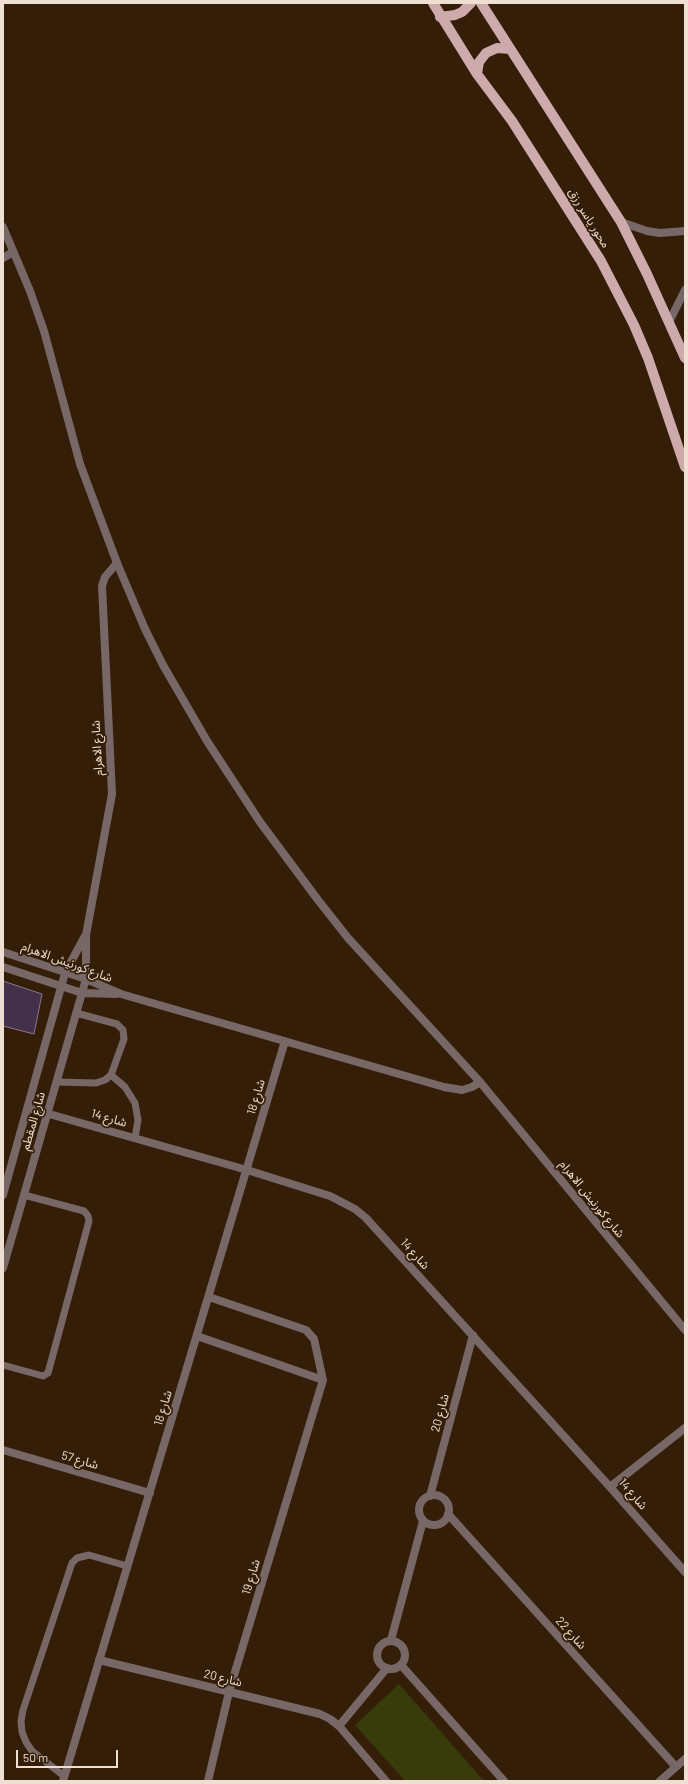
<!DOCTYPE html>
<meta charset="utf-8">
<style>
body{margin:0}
#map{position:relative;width:688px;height:1784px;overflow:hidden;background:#341e08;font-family:Barlow,sans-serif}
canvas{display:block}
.frame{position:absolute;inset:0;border:4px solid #eedfd2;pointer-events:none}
.scale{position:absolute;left:16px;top:1750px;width:102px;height:18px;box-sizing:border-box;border:2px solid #eedfd2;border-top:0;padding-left:5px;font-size:12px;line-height:14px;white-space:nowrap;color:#eedfd2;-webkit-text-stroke:3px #341e08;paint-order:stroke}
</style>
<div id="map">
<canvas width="688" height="1784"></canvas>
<div class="frame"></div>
<div class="scale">50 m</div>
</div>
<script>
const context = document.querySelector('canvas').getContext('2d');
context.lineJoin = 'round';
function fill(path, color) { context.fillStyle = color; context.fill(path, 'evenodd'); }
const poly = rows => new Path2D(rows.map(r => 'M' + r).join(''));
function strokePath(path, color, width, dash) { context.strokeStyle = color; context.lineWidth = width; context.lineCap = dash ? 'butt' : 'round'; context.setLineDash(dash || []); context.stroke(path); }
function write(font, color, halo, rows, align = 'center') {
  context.font = font + ' Barlow,"Noto Sans Arabic",sans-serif'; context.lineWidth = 3.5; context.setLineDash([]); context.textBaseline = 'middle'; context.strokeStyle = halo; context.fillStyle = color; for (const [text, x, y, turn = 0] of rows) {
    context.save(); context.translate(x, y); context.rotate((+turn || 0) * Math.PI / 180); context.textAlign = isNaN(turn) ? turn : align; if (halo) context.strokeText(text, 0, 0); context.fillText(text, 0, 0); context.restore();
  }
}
fill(poly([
 [399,1684,484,1781,405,1781,355,1725]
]), '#383b0a');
const building = poly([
 [3,981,42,994,34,1034,3,1026,3,981]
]);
fill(building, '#43314a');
strokePath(building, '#8a7591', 1);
strokePath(poly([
 [111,1075,125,1087,135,1103,138,1120,135,1138],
 [57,1082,96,1083,105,1080,111,1075,124,1039,123,1030,117,1024,76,1013],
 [3,1365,43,1376,48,1373,89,1221,88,1216,84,1211,24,1195],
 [64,1776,32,1751,26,1742,22,1732,21,1721,23,1710,72,1563,77,1558,89,1555,127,1566]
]), '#776767', 7);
strokePath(poly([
 [3,258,13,252],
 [3,952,86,979,121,994,444,1087,462,1090,472,1087,480,1082],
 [3,967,82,993,116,994],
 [28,1108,247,1170,330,1196,355,1209,366,1218,610,1487,685,1572],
 [3,1195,65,973,85,936],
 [3,1268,86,979,86,935,112,794,102,586,105,577,117,563],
 [197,1336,323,1380],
 [3,1450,150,1493],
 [610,1487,685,1428],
 '419 1510a15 15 0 1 1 30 0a15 15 0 1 1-30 0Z',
 [430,1496,473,1335],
 [448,1514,676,1767],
 [391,1640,423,1521],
 '377 1655a14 14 0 1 1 28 0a14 14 0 1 1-28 0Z',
 [99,1660,320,1714,330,1719,339,1726,386,1781],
 [401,1665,504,1781],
 [339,1726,387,1668],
 [63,1781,285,1041],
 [208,1781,229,1692,323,1380,314,1339,306,1330,209,1297],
 [660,1781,685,1759]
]), '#776767', 8);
strokePath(poly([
 [621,222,647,231,660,233,685,231],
 [3,227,30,291,44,331,80,464,117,563,145,629,163,665,207,741,260,822,318,900,348,938,480,1082,685,1330],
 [669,322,685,290]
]), '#776767', 8);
strokePath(poly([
 [433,3,477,74,512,121,601,261,634,325,648,358,685,467],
 [481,3,621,222,647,274,685,358],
 [440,17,455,15,462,12,471,3],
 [477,74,479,62,486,53,497,48,510,49]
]), '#cdaaac', 10);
write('12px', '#eedfd2', '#341e08', [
 ["محور ياسر رزق",589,218,58],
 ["شارع الاهرام",97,748,-93],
 ["شارع كورنيش الاهرام",67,962,20],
 ["شارع 18",256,1097,-73],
 ["شارع 14",109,1118,16],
 ["شارع المقطم",33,1121,-74],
 ["شارع كورنيش الاهرام",592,1199,51],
 ["شارع 14",415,1254,48],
 ["شارع 18",163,1408,-73],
 ["شارع 20",440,1413,-75],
 ["شارع 57",80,1460,16],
 ["شارع 14",633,1494,49],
 ["شارع 19",251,1577,-73],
 ["شارع 22",571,1633,48],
 ["شارع 20",223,1678,14]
]);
</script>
